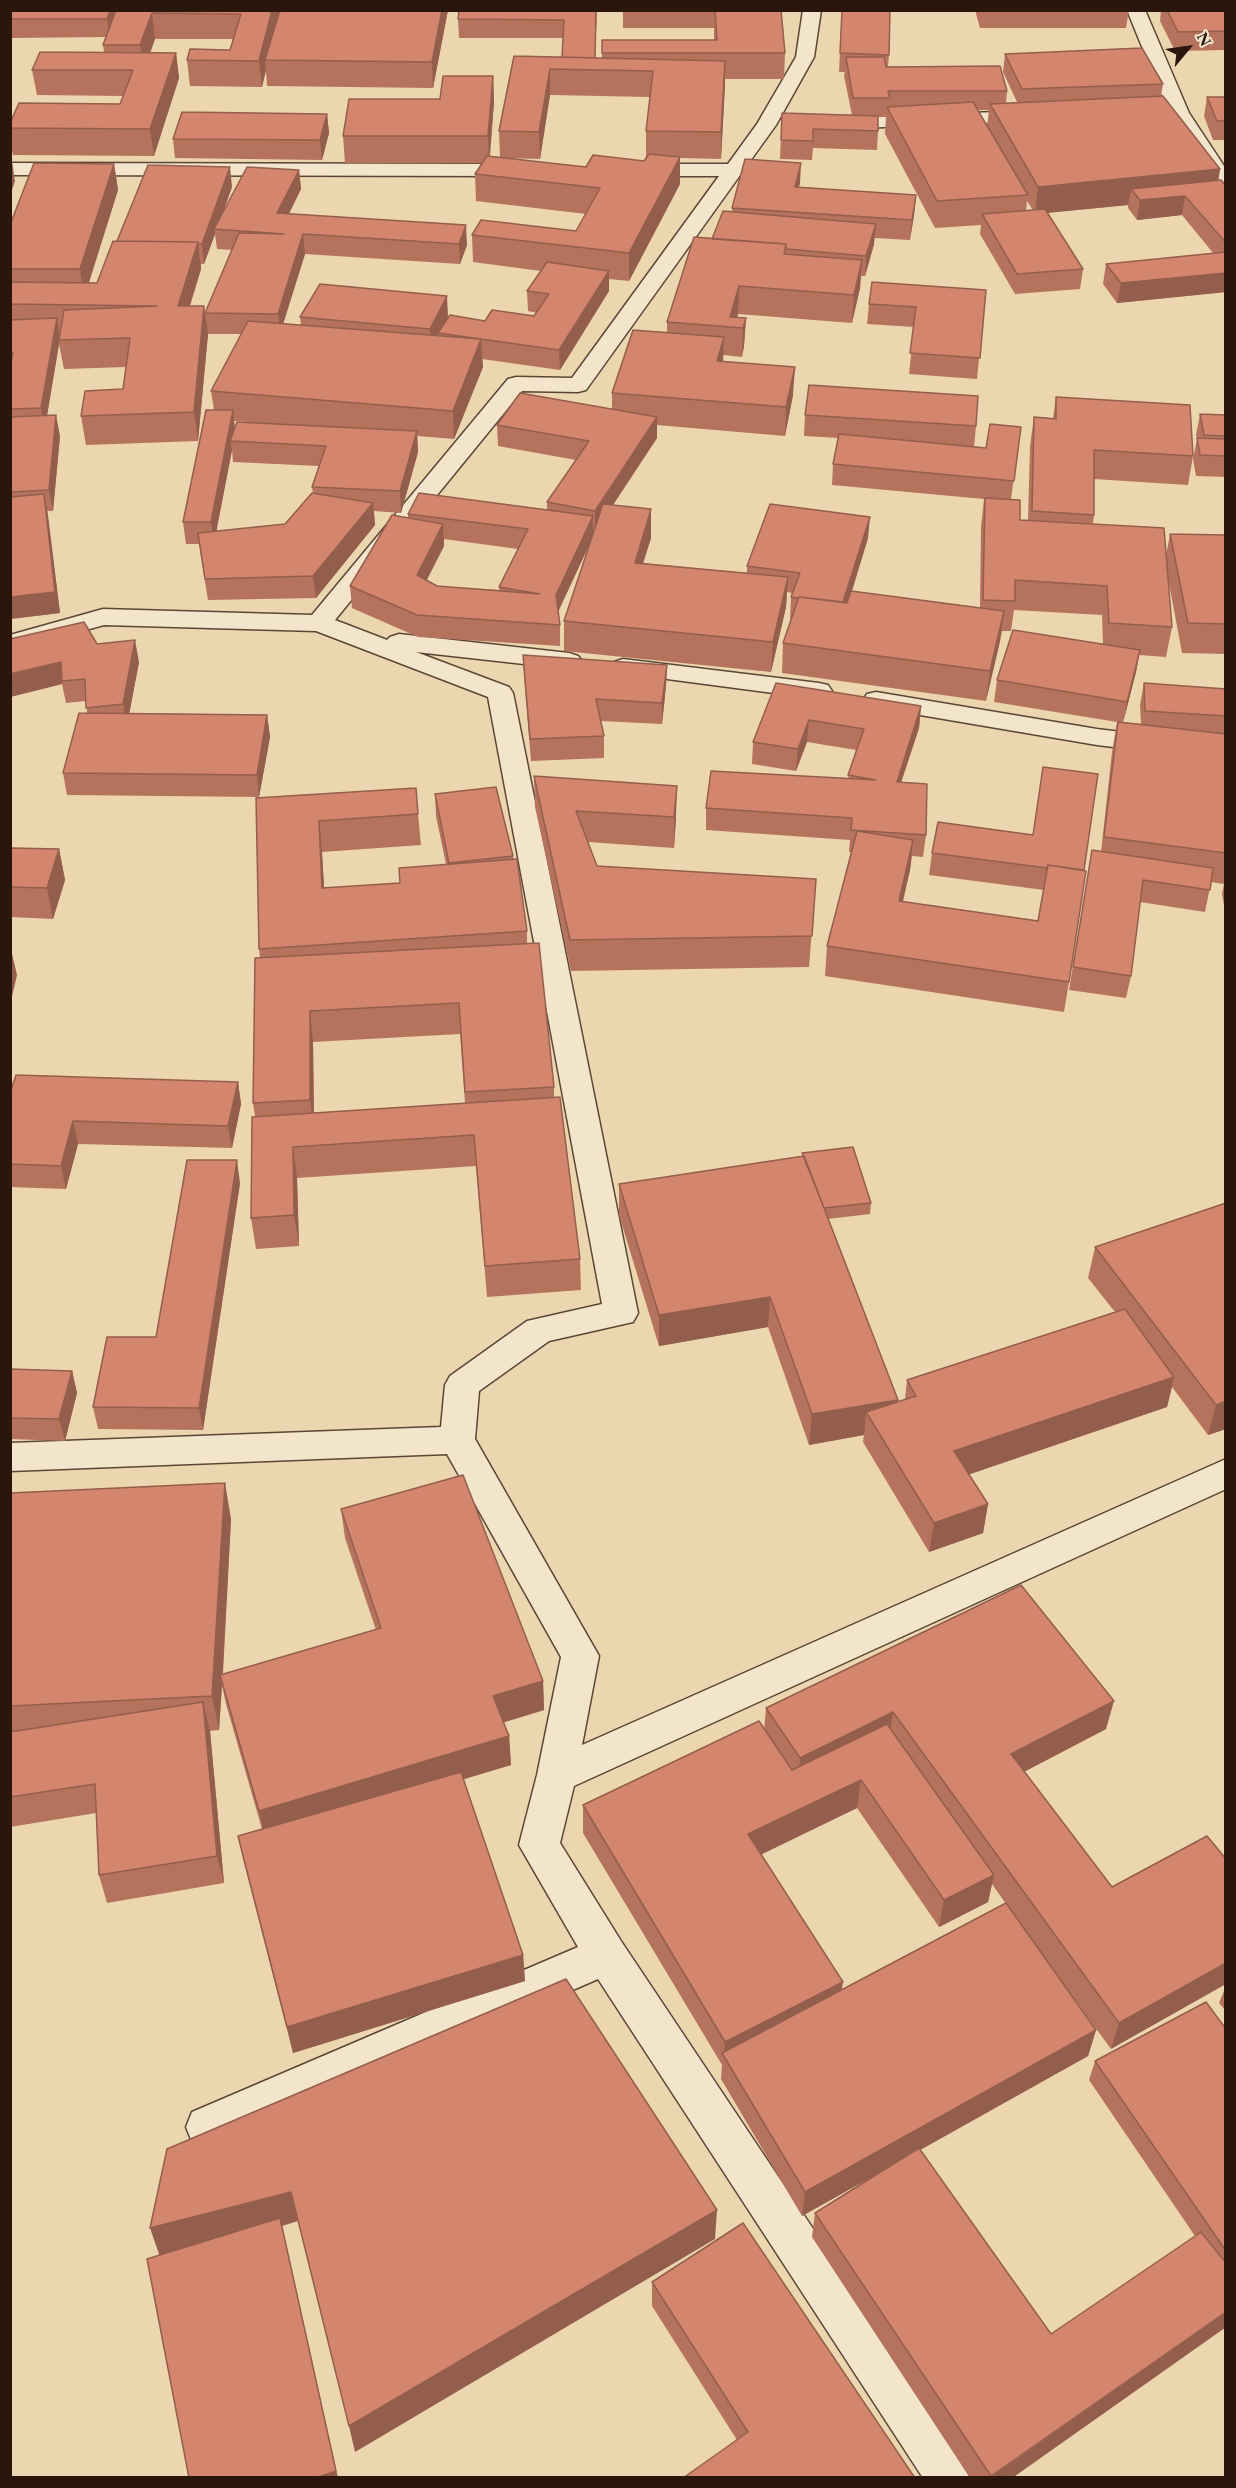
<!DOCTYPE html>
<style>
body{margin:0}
#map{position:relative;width:1236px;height:2488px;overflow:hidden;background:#ecd6b0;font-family:"EB Garamond",serif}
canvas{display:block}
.frame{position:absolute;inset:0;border:12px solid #2a160c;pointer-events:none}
.north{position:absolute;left:1158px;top:18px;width:60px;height:60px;-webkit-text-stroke:4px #f3e4cc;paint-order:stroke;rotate:61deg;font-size:16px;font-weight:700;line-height:24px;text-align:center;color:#2a160c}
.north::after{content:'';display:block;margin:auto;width:21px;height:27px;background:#2a160c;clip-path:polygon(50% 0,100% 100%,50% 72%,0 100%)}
</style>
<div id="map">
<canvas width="1236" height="2488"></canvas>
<div class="frame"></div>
<div class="north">N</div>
</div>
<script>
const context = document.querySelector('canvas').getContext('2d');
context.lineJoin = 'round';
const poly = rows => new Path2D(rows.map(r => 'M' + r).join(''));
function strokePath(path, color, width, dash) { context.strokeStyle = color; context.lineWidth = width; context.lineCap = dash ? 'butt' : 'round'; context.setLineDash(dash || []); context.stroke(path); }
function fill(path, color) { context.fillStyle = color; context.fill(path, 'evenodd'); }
const minor = poly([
 [803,10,821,10,814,57,776,125,586,390,578,392,522,391,335,620,387,640,390,637,399,634,569,653,578,656,582,661,578,666,569,669,416,652,509,687,513,693,638,1313,633,1322,549,1341,479,1391,475,1439,599,1656,582,1745,1226,1459,1226,1489,574,1786,560,1843,621,1941,968,2461,975,2478,923,2478,598,1979,224,2142,208,2148,192,2142,186,2127,192,2112,578,1947,519,1845,537,1775,561,1657,447,1454,10,1471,10,1443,441,1427,445,1385,450,1376,527,1321,602,1304,488,697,316,631,104,625,10,651,10,635,103,609,312,615,508,379,516,377,572,378,719,176,636,176,629,174,626,170,629,166,636,164,728,164,757,124,796,57,803,10],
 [1127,10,1145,10,1189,113,1226,169,1226,191,1219,189,1169,113,1127,10],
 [1033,111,1040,113,1043,117,1040,121,833,129,826,127,823,123,826,119,833,117,1033,111],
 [10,163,522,164,529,166,532,170,529,174,522,176,10,175,10,163],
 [623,659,819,683,828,685,832,691,828,697,819,699,614,672,610,667,614,662,623,659],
 [876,692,1097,729,1226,745,1226,761,1097,745,867,706,863,700,867,694,876,692]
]);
strokePath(minor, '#5a4635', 3);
fill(minor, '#f3e4cc');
fill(poly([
 [10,10,448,10,433,88,267,86,266,70,262,87,190,86,187,60,230,50,233,39,155,39,150,52,176,53,179,78,154,156,13,155,10,140,10,123,120,104,123,96,37,95,32,70,104,52,103,45,106,37,10,38],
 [597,10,595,58,602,58,602,40,714,40,714,28,623,28,623,10,781,10,785,53,784,79,725,79,721,159,680,158,680,184,629,281,609,279,609,291,560,370,482,359,483,367,454,439,417,436,418,452,401,513,374,511,375,525,316,598,208,600,199,544,186,544,183,522,214,410,211,391,241,334,208,334,198,441,86,445,81,416,123,389,126,367,64,369,59,344,47,415,60,436,53,511,47,511,60,613,10,619,10,225,114,164,118,190,89,283,97,283,117,241,232,187,222,215,299,170,301,189,289,214,467,245,460,264,305,254,283,324,301,325,300,317,448,317,445,322,485,321,534,316,537,313,528,311,527,291,541,271,473,262,472,235,576,231,586,214,476,201,475,174,483,163,345,163,343,136,440,99,493,76,494,102,490,157,586,167,644,161,646,157,646,131,650,97,550,95,540,159,500,158,499,131,514,56,562,57,563,38,459,38,458,19],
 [215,234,217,249,232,250,205,313,190,306,201,269,201,264,204,264],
 [234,421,263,423,235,429],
 [232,450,233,462,319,466,312,487,313,493,285,524,216,531],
 [842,10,889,55,888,67,1007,91,1006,103,1017,102,1003,72,1005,54,1163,84,1161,96,1220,169,1218,181,1226,186,1226,292,1117,303,1103,284,1106,264,1213,253,1182,215,1137,220,1128,208,1128,205,1047,213,1083,269,1080,289,1015,294,980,234,981,225,935,228,885,134,886,117,878,117,878,131,877,150,813,148,812,160,780,159,782,113,852,115,844,76,845,72,839,72],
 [977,110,989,110,987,126],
 [1027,201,1033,210,1026,211],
 [975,10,1129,10,1126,28,980,28],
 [1161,10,1226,10,1226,50,1175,51,1160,21],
 [1207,97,1226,97,1226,140,1213,140,1204,116],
 [327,114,329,133,322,160,175,158,173,139],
 [800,183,798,187,916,195,914,215,910,240,874,238,874,244,865,276,861,276,860,288,852,323,738,314,737,318,746,318,744,346,742,357,723,355,723,361,793,395,785,436,657,425,657,438,613,505,651,538,643,563,747,573,747,566,868,538,852,591,980,608,981,527,984,499,832,485,833,464,839,438,804,436,805,415,976,426,974,447,986,448,1021,427,1011,499,1020,520,1028,520,1030,446,1034,417,1053,418,1056,397,1193,456,1188,485,1094,479,1094,515,1093,524,1166,556,1170,534,1226,535,1226,654,1182,653,1168,578,1172,627,1166,657,1139,655,1136,672,1123,722,1141,724,1140,705,1144,683,1226,689,1226,916,1222,894,1224,884,1211,882,1205,912,1140,902,1131,976,1126,998,1069,990,1092,850,1101,852,1112,752,1117,722,994,702,997,680,1103,644,1102,615,1014,610,1011,631,1002,631,1000,641,986,701,782,673,783,643,791,619,790,619,791,597,792,593,787,592,786,607,771,672,564,651,564,621,590,543,558,612,560,625,560,646,418,637,352,608,350,586,408,518,408,514,547,510,547,502,576,460,498,446,497,425,612,409,612,393,667,333,667,322,712,239,732,211,732,208],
 [444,539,518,549,499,587,499,590,437,586,427,580,444,546],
 [986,290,977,379,909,374,914,327,867,324,869,304],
 [1200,414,1226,415,1226,477,1196,476,1193,459,1197,439,1196,435],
 [97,644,139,662,129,713,267,715,270,737,259,797,67,795,63,773,87,713,86,701,66,703,62,684,10,697],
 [523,655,667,665,666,686,662,724,601,721,604,736,604,758,531,761,524,677],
 [776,683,921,706,919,728,901,782,926,835,923,857,912,856,910,870,903,902,1038,921,1044,890,929,875,932,853,1084,870,1069,982,1064,1012,825,976,827,946,852,852,849,852,850,840,706,830,706,808,848,778,856,750,807,742,796,771,752,764,753,742],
 [534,776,676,817,674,848,588,842,597,866,816,879,809,967,571,971,535,807],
 [435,794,513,856,527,931,527,944,554,1087,554,1097,580,1259,581,1290,487,1297,476,1166,297,1178,299,1246,256,1249,251,1218,255,1116,253,1103,260,958,259,949,256,798,418,814,421,845,322,852,324,888,400,883,446,864,436,816],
 [460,1034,465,1103,314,1113,313,1042],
 [10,848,59,849,65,880,53,919,10,917],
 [238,1082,241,1104,232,1148,78,1144,66,1189,10,1187,10,1093],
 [802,1153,871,1203,870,1214,828,1219,898,1400,897,1402,905,1399,907,1380,1115,1312,1088,1278,1095,1247,1226,1203,1226,1429,1208,1435,1172,1387,1167,1407,969,1474,988,1504,983,1533,929,1552,863,1442,864,1435,809,1445,768,1327,659,1346,619,1215,619,1184,802,1156],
 [240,1183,203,1430,98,1429,93,1407,156,1337],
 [10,1369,72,1371,77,1393,65,1441,10,1439],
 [10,1493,231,1519,223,1674,376,1630,345,1538,341,1509,543,1681,544,1710,504,1722,509,1736,511,1765,463,1779,523,1955,525,1981,293,2053,244,1863,238,1836,262,1829,226,1704,222,1685,219,1730,210,1731,224,1883,107,1903,99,1875,96,1813,10,1827],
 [1021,1585,1106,1729,1024,1772,1112,1887,1207,1836,1111,2049,1062,1982,1096,2030,1088,2056,920,2150,1051,2334,1195,2236,1089,2080,1095,2061,1226,2029,1226,2327,1012,2478,970,2478,812,2237,815,2213,875,2175,802,2216,721,2079,722,2065,583,1833,583,1805,764,1730,766,1708],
 [857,1808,939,1927,988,1902,992,1884,1006,1904,841,1990,761,1854],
 [1226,1986,1226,2011,1219,2003],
 [652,2282,915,2478,737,2440,652,2306]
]), '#b5735e');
fill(poly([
 [110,10,118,10,110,37,107,19],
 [272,10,281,10,265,60,266,70,262,87,259,61],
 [442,10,448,10,433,88,432,62],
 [152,13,155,39,144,71,140,45],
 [176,53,179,78,154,156,150,129],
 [725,61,725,87,721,159,721,132],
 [550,69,550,95,540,159,539,132],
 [493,76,494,102,489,163,488,136],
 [327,114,329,133,322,160,320,140],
 [11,154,15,181,10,196,10,155],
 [680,157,680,184,629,281,629,253],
 [801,163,800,183,794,207,795,187],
 [114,164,118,190,84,297,80,269],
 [230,167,232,187,217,229,214,229,215,234,204,264,202,244],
 [1220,169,1216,196,1185,196,1182,215,1137,220,1140,200,1131,189,1128,205,1035,214,1038,187],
 [299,170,301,189,279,233,277,213],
 [916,195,914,215,910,240,912,220],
 [876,224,874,244,865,276,866,256],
 [466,225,467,245,460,264,459,244],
 [303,234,305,254,280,334,278,314],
 [198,242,201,269,181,334,178,306],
 [862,260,860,288,852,323,854,295],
 [609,271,609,291,560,370,559,350],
 [1226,273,1226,292,1117,303,1121,283],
 [739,286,738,314,734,328,730,317],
 [447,296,448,317,440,333,438,333,438,337,431,350,430,329],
 [204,306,208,334,198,441,194,412],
 [57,318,60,339,59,340,59,344,45,428,41,408],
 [746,318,744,346,742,357,743,328],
 [724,337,723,365,717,361],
 [481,339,483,367,454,439,453,411],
 [795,367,793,395,785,436,786,407],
 [233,410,235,431,230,441,232,450,214,544,211,522],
 [56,415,60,436,53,511,49,490],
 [657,417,657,438,595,532,595,511],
 [417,431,418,452,401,513,400,491],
 [44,494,48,515,60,613,10,619,10,597],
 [373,503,375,525,316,598,313,576],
 [651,509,651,538,634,592,635,563],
 [593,516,593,537,556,616,556,595],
 [870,517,868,538,841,626,842,604],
 [443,524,444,546,418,596,417,575],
 [788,577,786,607,771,672,773,642],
 [1004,611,1000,641,986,701,990,671],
 [135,640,139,662,127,726,123,704],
 [1140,650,1136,672,1123,723,1127,702],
 [61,662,62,684,10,697,10,674],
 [667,665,666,686,662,724,662,703],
 [921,706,919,728,894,804,897,782],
 [267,715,270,737,259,797,257,775],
 [809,720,807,742,796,771,798,749],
 [677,786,676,817,674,848,674,817],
 [319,821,322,852,326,919,322,888],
 [913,840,910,870,895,932,899,901],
 [59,849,65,880,53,919,47,888],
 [10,945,17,975,10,1005],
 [310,1011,313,1042,314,1131,310,1100],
 [238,1082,241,1104,232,1148,228,1126],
 [73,1121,78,1144,66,1189,61,1166],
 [293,1147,297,1178,299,1246,294,1215],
 [237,1160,240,1183,203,1430,199,1408],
 [770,1297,768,1327,659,1346,659,1315],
 [72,1371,77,1393,65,1441,59,1419],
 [1174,1377,1167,1407,950,1481,954,1451],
 [898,1400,894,1430,866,1412,864,1435,809,1445,812,1414],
 [1226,1401,1226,1429,1208,1435,1216,1405],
 [225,1483,231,1519,222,1683,220,1675,222,1685,219,1730,212,1696],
 [988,1504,983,1533,929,1552,934,1523],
 [543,1681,544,1710,495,1725,493,1696],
 [1114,1701,1106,1729,1004,1782,1011,1754],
 [203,1702,210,1731,224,1883,217,1856],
 [893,1712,889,1741,798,1786,800,1758],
 [509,1736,511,1765,265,1839,259,1811],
 [861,1780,857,1808,746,1862,748,1834],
 [994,1875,988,1902,939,1927,944,1900],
 [523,1955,525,1981,293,2053,287,2027],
 [1226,1963,1226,1984,1111,2049,1119,2023],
 [843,1982,839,2008,724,2056,725,2042],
 [1096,2030,1088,2056,802,2216,805,2192],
 [291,2192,298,2221,282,2226,338,2478,316,2478,160,2257,150,2228],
 [717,2210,715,2239,355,2452,349,2426],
 [1226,2312,1226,2327,1012,2478,990,2478]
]), '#945e4c');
const building = poly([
 [10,10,110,10,107,19,10,19,10,10],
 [116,10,272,10,259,61,187,60,190,49,230,50,241,14,152,13,140,45,103,45,116,10],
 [280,10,442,10,432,62,265,60,280,10],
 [459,10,596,10,595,58,562,57,564,20,458,19,459,10],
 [715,10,781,10,785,53,602,53,602,40,717,40,715,10],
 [842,10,890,10,889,55,840,53,842,10],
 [1167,10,1226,10,1226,31,1178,32,1167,10],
 [1142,48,1163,84,1022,89,1005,54,1142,48],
 [40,52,176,53,150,129,10,128,10,123,19,103,120,104,133,70,32,70,40,52],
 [514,56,725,61,721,132,646,131,653,71,550,69,539,132,499,131,514,56],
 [846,57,884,57,886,67,1000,66,1007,91,888,91,890,98,853,98,846,57],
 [443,76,493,76,488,136,343,136,349,99,440,99,443,76],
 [1163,96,1220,169,1038,187,990,104,1163,96],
 [1207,97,1226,97,1226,121,1217,121,1207,97],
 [973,102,1028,195,937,201,887,107,973,102],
 [182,112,327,114,320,140,173,139,182,112],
 [782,113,878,116,878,131,813,129,813,141,781,140,782,113],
 [649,154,680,157,629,253,472,235,481,220,576,231,600,188,475,174,487,156,586,167,593,155,644,161,649,154],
 [745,159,801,163,795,187,916,195,912,220,732,208,745,159],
 [34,163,114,164,80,269,10,269,10,225,34,163],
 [148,165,230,167,202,244,198,244,198,242,117,241,148,165],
 [247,167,299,170,277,213,466,225,459,244,303,234,278,314,205,313,239,233,284,234,214,229,247,167],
 [1221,180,1226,186,1226,243,1185,196,1140,200,1131,189,1221,180],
 [1045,209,1083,269,1017,274,982,214,1045,209],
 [723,211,876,224,866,256,786,249,786,244,712,239,723,211],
 [694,237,786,244,784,254,862,260,854,295,739,286,730,317,746,318,743,328,667,322,694,237],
 [113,241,198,242,178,306,204,306,194,412,81,416,85,391,123,389,130,338,59,340,64,310,157,306,10,304,10,282,97,283,113,241],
 [1226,252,1226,273,1121,283,1106,264,1226,252],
 [547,262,609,271,559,350,438,333,450,315,485,321,492,310,534,316,549,294,527,291,547,262],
 [872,282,986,290,980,358,910,353,916,307,869,304,872,282],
 [320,284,447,296,430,329,300,317,320,284],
 [57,318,41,408,10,409,10,366,13,353,10,353,10,320,57,318],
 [248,321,481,339,453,411,211,391,248,321],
 [633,330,724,337,717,361,795,367,786,407,612,393,633,330],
 [809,385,978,396,976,426,805,415,809,385],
 [520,393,657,417,595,511,547,502,589,441,497,425,520,393],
 [1056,397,1190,405,1193,456,1094,450,1094,515,1032,511,1034,417,1056,419,1056,397],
 [206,410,233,410,211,522,183,522,206,410],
 [1200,414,1226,415,1226,436,1204,435,1200,414],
 [56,415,49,490,10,492,10,417,56,415],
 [237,422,417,431,400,491,312,487,326,446,230,441,237,422],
 [990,424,1021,427,1014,481,833,464,839,434,986,448,990,424],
 [1197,438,1226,439,1226,456,1200,455,1197,438],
 [312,493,373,503,313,576,205,579,198,533,285,524,312,493],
 [419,493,593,516,556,595,560,625,417,615,350,586,392,515,443,524,417,575,437,586,540,594,499,587,528,529,408,514,419,493],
 [44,494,55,592,10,597,10,497,44,494],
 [985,498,1020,500,1020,520,1164,528,1172,627,1109,623,1107,586,1015,580,1015,601,983,600,985,498],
 [603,504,651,509,635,563,788,577,773,642,564,621,603,504],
 [770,504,870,517,843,602,799,597,798,598,791,597,800,573,747,566,770,504],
 [1170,534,1226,535,1226,624,1188,623,1170,534],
 [851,591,1004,611,990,671,783,643,799,597,847,603,851,591],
 [84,622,97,644,135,640,123,704,86,708,85,679,62,681,61,662,10,674,10,639,84,622],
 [1013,630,1140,650,1127,702,997,680,1013,630],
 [523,655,667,665,662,703,596,699,604,736,530,739,523,655],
 [776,683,921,706,897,782,927,784,926,835,851,830,852,818,706,808,711,771,876,780,848,775,864,729,809,720,798,749,753,742,776,683],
 [1144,683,1226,689,1226,716,1145,711,1144,683],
 [79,713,267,715,257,775,63,773,79,713],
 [1118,722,1226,734,1226,853,1104,837,1118,722],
 [1043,767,1098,774,1084,870,1048,865,1047,868,932,853,938,822,1033,835,1043,767],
 [534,776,677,786,674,817,576,811,597,866,816,879,812,936,570,940,534,776],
 [496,787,513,856,449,863,435,794,496,787],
 [416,788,418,814,319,821,322,888,400,883,399,868,517,859,527,931,259,949,256,798,416,788],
 [857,831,913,840,899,901,1038,921,1048,865,1086,871,1069,982,827,946,857,831],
 [10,848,59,849,47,888,10,887,10,848],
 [1092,850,1213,868,1210,890,1143,880,1131,976,1073,967,1092,850],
 [539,943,554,1087,465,1092,459,1003,310,1011,310,1100,253,1103,255,958,539,943],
 [16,1075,238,1082,228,1126,73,1121,61,1166,10,1164,10,1093,16,1075],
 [560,1097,580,1259,485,1266,474,1135,293,1147,294,1215,251,1218,252,1117,560,1097],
 [853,1147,871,1203,824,1208,802,1153,853,1147],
 [804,1156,898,1400,812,1414,770,1297,659,1315,619,1184,804,1156],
 [187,1160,237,1160,199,1408,93,1407,107,1337,156,1337,187,1160],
 [1226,1203,1226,1401,1216,1405,1095,1247,1226,1203],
 [1125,1309,1174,1377,954,1451,988,1504,934,1523,866,1412,916,1396,907,1380,1125,1309],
 [10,1369,72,1371,59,1419,10,1418,10,1369],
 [463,1475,543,1681,493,1696,509,1736,259,1811,220,1675,381,1628,341,1509,463,1475],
 [225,1483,212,1696,10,1706,10,1493,225,1483],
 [1021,1585,1114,1701,1011,1754,1112,1887,1207,1836,1226,1859,1226,1963,1119,2023,893,1712,800,1758,766,1708,1021,1585],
 [203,1702,217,1856,99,1875,95,1784,10,1797,10,1732,203,1702],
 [759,1721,792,1770,887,1724,994,1875,944,1900,861,1780,748,1834,843,1982,725,2042,583,1805,759,1721],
 [461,1772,523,1955,287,2027,238,1836,461,1772],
 [1006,1903,1096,2030,805,2192,722,2053,1006,1903],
 [566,1979,717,2210,349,2426,291,2192,150,2228,167,2149,566,1979],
 [1206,2002,1226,2029,1226,2251,1095,2061,1206,2002],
 [919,2148,1051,2334,1201,2232,1226,2263,1226,2312,991,2476,815,2213,919,2148],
 [280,2218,336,2471,316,2478,189,2478,147,2259,280,2218],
 [743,2223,915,2478,683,2478,748,2432,652,2282,743,2223]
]);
fill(building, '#d3866d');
strokePath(building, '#945e4c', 1.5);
</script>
